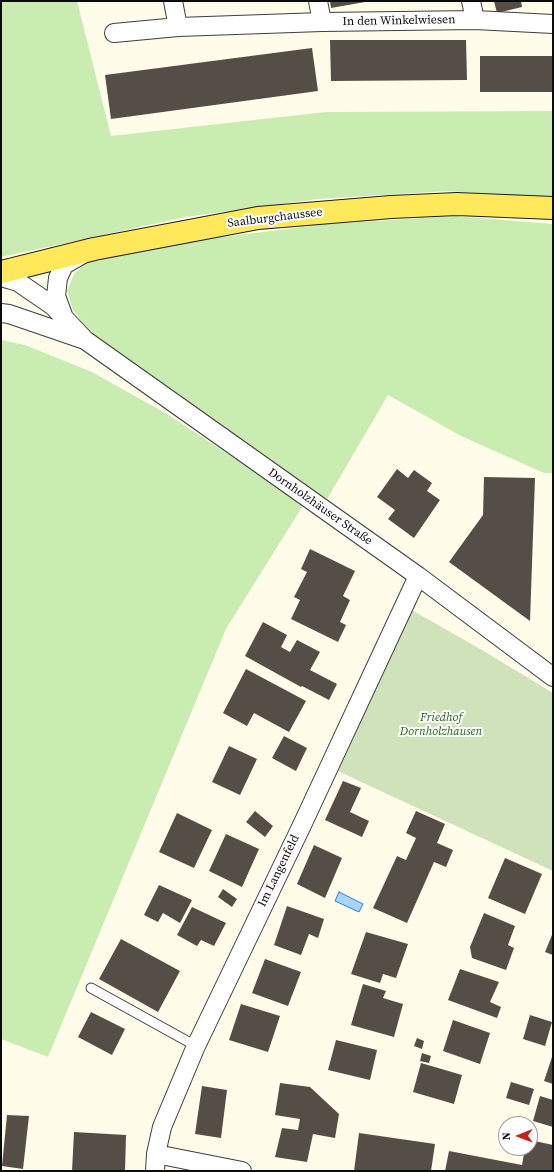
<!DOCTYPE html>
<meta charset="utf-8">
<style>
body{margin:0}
#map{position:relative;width:554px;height:1172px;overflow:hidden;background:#fffdea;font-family:"Source Serif 4",serif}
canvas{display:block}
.frame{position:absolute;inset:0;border:2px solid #0b0b0b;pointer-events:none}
.north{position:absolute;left:498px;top:1116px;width:40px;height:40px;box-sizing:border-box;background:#fff;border:1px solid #9d9d9d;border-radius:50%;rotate:269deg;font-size:11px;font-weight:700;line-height:16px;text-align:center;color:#0b0b0b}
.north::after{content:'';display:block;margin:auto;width:14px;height:18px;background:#c72318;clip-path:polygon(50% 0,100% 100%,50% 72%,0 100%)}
</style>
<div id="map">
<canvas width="554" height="1172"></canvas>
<div class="frame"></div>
<div class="north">N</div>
</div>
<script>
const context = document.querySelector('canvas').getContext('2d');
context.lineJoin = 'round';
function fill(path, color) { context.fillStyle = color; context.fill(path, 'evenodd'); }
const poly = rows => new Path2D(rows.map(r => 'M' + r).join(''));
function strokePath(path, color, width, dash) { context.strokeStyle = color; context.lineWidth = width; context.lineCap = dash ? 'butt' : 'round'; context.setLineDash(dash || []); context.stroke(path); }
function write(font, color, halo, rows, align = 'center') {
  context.font = font + ' "Source Serif 4",serif'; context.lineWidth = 4; context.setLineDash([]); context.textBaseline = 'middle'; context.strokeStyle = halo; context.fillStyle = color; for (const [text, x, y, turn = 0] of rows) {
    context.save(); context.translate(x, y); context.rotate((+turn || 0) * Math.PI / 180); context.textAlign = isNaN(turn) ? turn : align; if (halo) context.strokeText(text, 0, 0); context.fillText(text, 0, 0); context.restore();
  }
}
fill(poly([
 [1,1,77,1,111,136,325,112,553,111,553,198,448,191,318,199,186,217,1,257],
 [454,216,553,224,553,473,544,473,461,436,388,395,326,501,180,397,88,330,73,310,67,291,74,274,86,262,199,240,326,224],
 [1,340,25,345,92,372,167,414,304,504,226,629,48,1057,1,1039]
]), '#c9edb0');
fill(poly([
 [403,605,482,650,553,693,553,871,357,780,324,764]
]), '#d0e2b9');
const water = poly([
 [339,892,363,904,359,912,335,901,339,892]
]);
fill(water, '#a9d4fc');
strokePath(water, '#2980d9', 1);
fill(poly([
 [330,1,365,1,365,2,331,8],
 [494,1,521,1,522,7,497,13],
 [330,40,466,40,467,80,331,81],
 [312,48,318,91,111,119,105,75],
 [480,56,553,56,553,92,480,92],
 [397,469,408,478,414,470,432,483,427,491,440,500,414,538,388,519,395,510,377,497],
 [484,477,535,478,530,621,449,562,483,515],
 [310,549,355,571,343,596,350,600,340,622,346,625,338,642,291,619,300,600,294,597,307,572,301,569],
 [263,622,287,635,281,647,290,652,297,640,320,652,310,670,337,684,329,700,302,686,301,687,245,656],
 [246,669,306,701,289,732,254,713,247,726,223,713],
 [284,736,307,748,296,771,272,758],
 [229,746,257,759,240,795,212,782],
 [343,781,361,788,350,812,369,821,362,837,325,820],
 [255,811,273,826,265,837,246,822],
 [416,811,445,824,437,843,453,850,446,867,434,862,407,923,373,908,397,856,406,860,416,838,406,833],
 [177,813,212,830,194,868,159,852],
 [226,834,259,849,242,887,209,871],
 [314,845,342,858,325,898,297,884],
 [505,858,542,874,525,914,488,898],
 [159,885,192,900,180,923,163,913,158,922,144,915],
 [223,889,237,899,232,907,218,897],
 [287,906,324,919,318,938,309,934,301,955,274,945],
 [192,907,226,923,214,946,201,940,197,946,177,935],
 [484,913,515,926,508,945,514,948,506,970,472,958,470,947],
 [366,932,408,944,396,978,383,974,380,983,351,974],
 [552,935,553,935,553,955,545,952],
 [121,939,180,971,158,1012,99,979],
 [265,959,301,972,288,1006,252,993],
 [460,969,499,982,490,1002,501,1007,497,1018,448,1000],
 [363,984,386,991,383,998,403,1004,394,1037,351,1025],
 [241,1004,280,1016,268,1052,229,1040],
 [91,1012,125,1029,112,1055,78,1037],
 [530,1015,552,1022,545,1046,523,1039],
 [453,1020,490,1033,480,1064,443,1051],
 [417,1038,424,1041,422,1049,414,1046],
 [336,1040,377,1050,370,1080,328,1070],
 [422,1053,431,1056,429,1063,420,1061],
 [552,1057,553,1057,553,1084,544,1081],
 [421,1063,462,1075,454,1104,413,1092],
 [511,1082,534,1089,529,1105,506,1098],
 [280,1083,310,1087,339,1114,335,1138,313,1134,307,1162,275,1157,282,1128,298,1130,300,1119,275,1115],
 [202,1086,227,1090,221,1138,195,1134],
 [540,1096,553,1100,553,1127,533,1121],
 [7,1115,29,1116,23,1169,2,1166],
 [74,1132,126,1135,125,1171,72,1171],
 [359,1133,435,1144,431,1171,354,1171],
 [530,1140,553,1145,553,1171,445,1171,449,1151,522,1165,525,1148,530,1148]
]), '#554e47');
const lane = poly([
 [91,988,196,1046]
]);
const street = poly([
 [173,1,178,27],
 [318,1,322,22],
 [471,1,475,20],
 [114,33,178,27,322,22,475,20,553,24],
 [1,277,18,282,53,306,85,340,418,576,553,677],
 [1,313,9,314,82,339],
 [63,315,56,296,58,278,64,265,83,254],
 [156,1154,242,1171],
 [155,1171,156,1154,162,1127,196,1046,303,823,418,576]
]);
const primary = poly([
 [1,272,94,249,258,218,391,207,457,204,553,208]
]);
strokePath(lane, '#3e3e3e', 11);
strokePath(street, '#3e3e3e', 20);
strokePath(primary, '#1c1c1c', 24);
strokePath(lane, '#fff', 9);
strokePath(street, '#fff', 18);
strokePath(primary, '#ffe95a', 22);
write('12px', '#0b0b0b', '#fff', [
 ["In den Winkelwiesen",399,21,-1],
 ["Saalburgchaussee",275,218,-7],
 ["Dornholzhäuser Straße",320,507,35],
 ["Im Langenfeld",279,871,-64]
]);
write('italic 12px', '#1f6817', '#fff', [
 ["Friedhof",441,718],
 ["Dornholzhausen",441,732]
]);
</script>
